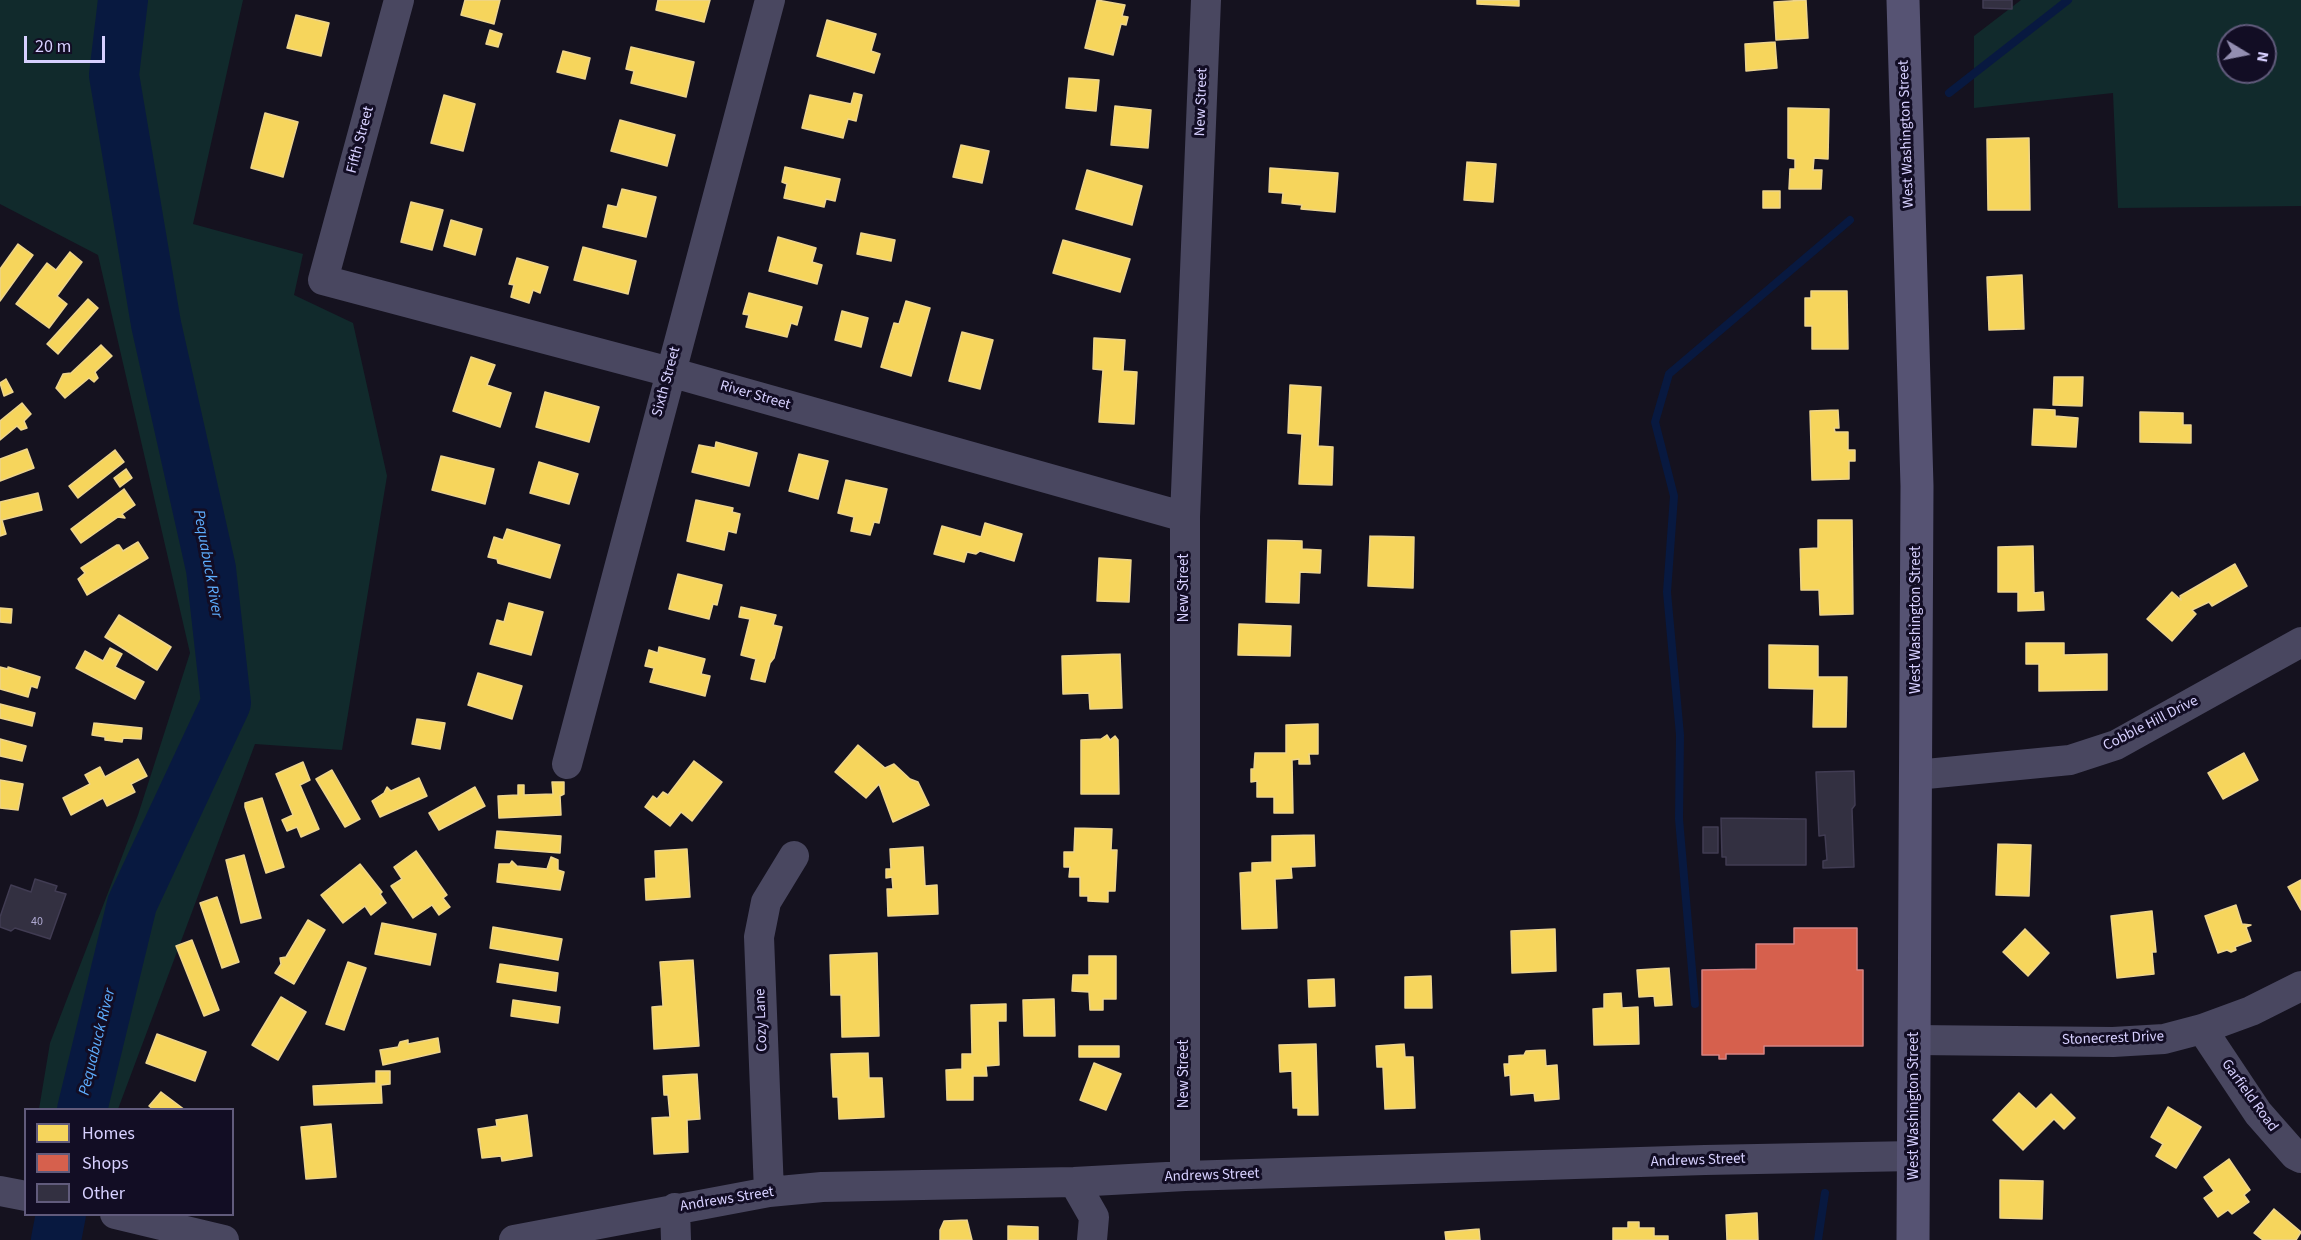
<!DOCTYPE html>
<style>
body{margin:0}
#map{position:relative;width:2301px;height:1240px;overflow:hidden;background:#15121f;font-family:"Source Sans 3",sans-serif}
canvas{display:block}
.legend{position:absolute;left:24px;top:1108px;width:210px;height:108px;box-sizing:border-box;background:#120d24;border:2px solid #615b7c;margin:0;padding:8px 10px;list-style:none;font-size:18px;color:#d7d0ff}
.legend li{display:flex;align-items:center;gap:12px;height:30px}
.legend b{width:30px;border:2px solid #615b7c}
.north{position:absolute;left:2217px;top:24px;width:60px;height:60px;box-sizing:border-box;background:#120d24;border:2px solid #615b7c;border-radius:50%;rotate:100deg;font-size:16px;font-weight:700;line-height:24px;text-align:center;color:#d7d0ff}
.north::after{content:'';display:block;margin:auto;width:21px;height:27px;background:#938eb1;clip-path:polygon(50% 0,100% 100%,50% 72%,0 100%)}
.scale{position:absolute;left:24px;top:36px;width:81px;height:27px;box-sizing:border-box;border:3px solid #d7d0ff;border-top:0;padding-left:8px;font-size:18px;line-height:21px;white-space:nowrap;color:#d7d0ff;-webkit-text-stroke:4px #120d24;paint-order:stroke}
</style>
<div id="map">
<canvas width="2301" height="1240"></canvas>
<ul class="legend">
<li><b style="height:16px;background:#f6d55c"></b>Homes</li>
<li><b style="height:16px;background:#d6604d"></b>Shops</li>
<li><b style="height:16px;background:#333041"></b>Other</li>
</ul>
<div class="north">N</div>
<div class="scale">20 m</div>
</div>
<script>
const context = document.querySelector('canvas').getContext('2d');
context.lineJoin = 'round';
function fill(path, color) { context.fillStyle = color; context.fill(path, 'evenodd'); }
const poly = rows => new Path2D(rows.map(r => 'M' + r).join(''));
function strokePath(path, color, width, dash) { context.strokeStyle = color; context.lineWidth = width; context.lineCap = dash ? 'butt' : 'round'; context.setLineDash(dash || []); context.stroke(path); }
function write(font, color, halo, rows, align = 'center') {
  context.font = font + ' "Source Sans 3",sans-serif'; context.lineWidth = 6; context.setLineDash([]); context.textBaseline = 'middle'; context.strokeStyle = halo; context.fillStyle = color; for (const [text, x, y, turn = 0] of rows) {
    context.save(); context.translate(x, y); context.rotate((+turn || 0) * Math.PI / 180); context.textAlign = isNaN(turn) ? turn : align; if (halo) context.strokeText(text, 0, 0); context.fillText(text, 0, 0); context.restore();
  }
}
fill(poly([
 [0,0,243,0,193,224,303,254,294,295,353,323,387,476,342,750,255,744,118,1109,39,1109,50,1043,138,815,190,653,98,255,0,204],
 [2021,0,2301,0,2301,206,2118,208,2113,93,1974,108,1974,36],
 [2229,36,2265,36,2265,72,2229,72]
]), '#112a2c');
const homes = poly([
 [465,0,500,0,494,24,461,15,465,0],
 [658,0,710,0,704,22,656,10,658,0],
 [1097,0,1125,5,1122,16,1128,17,1126,25,1121,24,1113,55,1085,48,1097,0],
 [1477,0,1519,0,1519,6,1477,4,1477,0],
 [1806,0,1808,38,1776,40,1774,2,1806,0],
 [296,15,329,23,321,56,287,48,296,15],
 [827,20,876,34,871,51,880,54,874,73,817,56,827,20],
 [490,30,502,34,498,47,486,44,490,30],
 [1775,42,1777,68,1746,71,1745,44,1775,42],
 [631,47,694,62,686,97,631,83,634,71,626,69,631,47],
 [563,51,590,58,585,79,557,72,563,51],
 [1069,78,1099,80,1096,111,1066,108,1069,78],
 [854,93,862,95,856,121,848,119,843,138,802,128,810,95,851,104,854,93],
 [444,95,475,104,463,151,431,143,444,95],
 [1115,106,1151,110,1148,148,1111,145,1115,106],
 [1788,108,1829,109,1828,159,1814,158,1813,170,1822,170,1821,189,1789,189,1790,169,1795,169,1795,159,1788,158,1788,108],
 [265,113,298,122,283,177,251,168,265,113],
 [620,120,675,135,667,166,611,151,620,120],
 [2029,138,2030,210,1988,210,1987,139,2029,138],
 [961,145,989,151,982,183,953,177,961,145],
 [1467,162,1496,164,1493,202,1464,200,1467,162],
 [785,167,840,179,835,201,826,199,824,207,784,198,787,184,782,182,785,167],
 [1270,168,1338,173,1335,212,1301,209,1302,205,1282,203,1283,193,1269,192,1270,168],
 [1087,170,1142,186,1132,225,1076,209,1087,170],
 [622,189,656,197,646,237,603,227,608,205,617,207,622,189],
 [1763,191,1780,191,1780,208,1763,208,1763,191],
 [411,202,443,210,432,250,401,242,411,202],
 [451,220,482,229,475,255,444,246,451,220],
 [861,233,895,240,891,261,857,254,861,233],
 [778,237,816,248,812,262,822,265,817,284,769,271,778,237],
 [1063,240,1130,259,1120,292,1053,273,1063,240],
 [18,244,33,255,0,301,0,269,18,244],
 [583,247,636,261,628,294,574,280,583,247],
 [70,252,82,262,57,296,67,304,49,328,16,304,47,263,56,270,70,252],
 [517,258,548,267,540,293,533,290,529,303,511,297,514,285,509,284,517,258],
 [2022,275,2024,329,1989,330,1987,277,2022,275],
 [1811,291,1847,291,1848,349,1812,349,1812,326,1805,326,1805,298,1811,298,1811,291],
 [749,293,802,307,797,325,791,323,787,337,746,327,749,315,743,314,749,293],
 [88,299,98,308,58,354,47,344,88,299],
 [906,301,930,308,911,376,881,367,894,323,899,324,906,301],
 [842,311,868,318,861,347,835,340,842,311],
 [962,332,993,340,980,389,949,381,962,332],
 [1094,338,1125,340,1123,371,1137,372,1134,424,1099,422,1103,370,1093,369,1094,338],
 [101,345,112,356,95,372,98,378,94,382,89,378,65,398,56,388,63,374,71,373,101,345],
 [471,357,495,365,487,385,511,393,500,427,453,411,471,357],
 [2054,377,2083,377,2082,406,2053,405,2054,377],
 [6,379,13,392,4,396,0,383,6,379],
 [1290,385,1321,387,1318,446,1333,447,1332,485,1299,484,1302,434,1288,433,1290,385],
 [545,392,599,407,589,442,536,427,545,392],
 [22,403,31,414,24,421,27,428,21,430,17,426,0,440,0,421,22,403],
 [2034,409,2055,410,2055,416,2078,418,2076,447,2032,445,2034,409],
 [1838,410,1839,428,1834,428,1835,432,1848,432,1848,450,1855,450,1855,461,1849,461,1849,479,1812,480,1810,411,1838,410],
 [2140,412,2183,413,2183,425,2191,425,2191,443,2140,442,2140,412],
 [716,442,757,453,749,486,692,472,699,445,715,448,716,442],
 [27,449,34,468,0,481,0,459,27,449],
 [115,450,124,462,78,498,69,486,115,450],
 [799,454,828,461,818,499,789,491,799,454],
 [441,456,494,469,485,504,432,490,441,456],
 [539,462,578,474,569,504,530,493,539,462],
 [126,469,132,478,120,487,114,478,126,469],
 [846,480,887,489,879,523,874,522,870,535,851,531,854,517,838,513,846,480],
 [124,489,135,505,122,514,125,518,118,517,81,543,71,529,124,489],
 [38,493,42,510,2,520,6,534,0,536,0,502,38,493],
 [696,500,733,508,732,512,740,514,736,533,728,531,724,550,687,541,696,500],
 [1818,520,1852,520,1853,614,1820,615,1819,590,1801,590,1800,549,1818,548,1818,520],
 [985,523,1022,534,1014,561,980,551,976,554,967,552,964,562,934,554,942,526,981,537,985,523],
 [507,529,560,545,550,578,498,563,497,559,488,557,494,537,503,540,507,529],
 [1370,536,1414,537,1413,588,1368,586,1370,536],
 [1268,540,1302,541,1302,549,1321,550,1320,573,1300,572,1299,603,1266,602,1268,540],
 [138,542,148,558,87,595,78,579,85,573,81,568,117,545,119,545,123,551,138,542],
 [2033,546,2034,593,2043,592,2044,610,2018,611,2018,592,1998,592,1998,547,2033,546],
 [1099,558,1131,560,1129,602,1097,601,1099,558],
 [2235,564,2247,586,2212,606,2209,602,2192,610,2196,614,2172,641,2147,619,2172,592,2181,600,2180,596,2235,564],
 [678,574,722,585,717,605,713,604,709,619,669,609,678,574],
 [509,603,543,612,531,655,490,644,497,620,504,622,509,603],
 [741,607,776,615,773,625,782,627,774,658,770,663,765,682,751,679,756,659,741,655,750,619,739,617,741,607],
 [0,608,12,609,11,623,0,622,0,608],
 [119,615,171,647,157,670,105,637,119,615],
 [1239,624,1291,626,1290,656,1238,655,1239,624],
 [2026,643,2064,643,2064,655,2107,654,2107,690,2039,691,2039,664,2026,664,2026,643],
 [1769,645,1818,646,1818,677,1847,677,1846,727,1813,727,1814,689,1769,688,1769,645],
 [659,647,705,659,701,674,710,676,705,696,650,682,654,668,645,666,649,650,658,653,659,647],
 [110,648,122,654,115,667,144,682,135,699,76,668,85,651,103,661,110,648],
 [1120,654,1122,708,1090,709,1089,693,1063,694,1062,656,1120,654],
 [0,667,8,669,8,667,40,677,37,688,31,686,28,697,0,689,0,667],
 [478,673,522,686,512,719,468,705,478,673],
 [0,704,35,713,32,726,0,718,0,704],
 [417,719,445,723,440,749,412,744,417,719],
 [94,723,142,728,141,739,123,738,122,742,105,740,105,737,92,735,94,723],
 [1318,724,1318,754,1309,754,1310,764,1299,764,1299,759,1292,760,1293,813,1274,813,1274,797,1257,797,1257,781,1251,782,1251,769,1254,769,1255,753,1286,753,1286,725,1318,724],
 [1107,735,1110,740,1115,736,1118,740,1119,794,1081,794,1081,740,1101,739,1107,735],
 [0,739,26,746,22,761,0,756,0,739],
 [858,745,885,768,894,764,910,779,918,782,929,805,893,822,879,784,866,798,835,772,858,745],
 [2244,753,2258,780,2223,799,2208,773,2244,753],
 [138,759,147,776,131,784,135,792,107,806,103,798,71,815,63,798,90,784,85,775,100,767,105,777,138,759],
 [694,761,722,782,692,821,681,812,670,826,645,807,653,796,657,799,663,792,668,795,694,761],
 [303,762,310,780,300,785,319,829,301,837,297,827,287,831,282,820,293,815,276,774,303,762],
 [332,770,360,819,345,827,316,779,332,770],
 [419,778,427,796,380,817,372,801,384,793,387,787,391,791,419,778],
 [0,780,23,784,18,810,0,808,0,780],
 [552,782,564,782,564,794,560,796,561,815,499,818,498,796,518,795,518,785,524,785,524,795,553,794,552,782],
 [475,787,485,806,439,830,429,813,475,787],
 [262,798,284,867,266,873,245,807,245,803,262,798],
 [1075,828,1112,829,1111,850,1117,850,1115,891,1108,891,1108,902,1088,901,1088,896,1080,896,1080,877,1069,877,1070,867,1064,867,1064,852,1074,852,1075,828],
 [497,831,561,836,560,853,495,848,497,831],
 [1314,835,1315,866,1291,867,1292,878,1275,879,1277,928,1242,929,1240,873,1252,872,1252,863,1272,862,1272,836,1314,835],
 [1998,844,2031,845,2029,896,1996,895,1998,844],
 [923,847,925,886,937,885,938,914,888,916,887,889,893,889,892,877,886,878,886,869,891,869,890,849,923,847],
 [687,849,690,897,646,900,645,879,656,878,655,851,687,849],
 [416,851,447,895,443,898,450,907,439,915,432,905,413,918,391,886,402,879,394,867,416,851],
 [244,855,261,918,241,923,226,860,244,855],
 [551,857,558,860,558,870,564,872,560,890,497,882,499,864,510,864,512,861,517,866,547,869,551,857],
 [360,864,382,892,380,894,386,903,371,915,365,906,343,923,321,895,360,864],
 [2301,880,2301,910,2288,887,2301,880],
 [217,897,239,962,222,968,200,903,217,897],
 [2236,905,2242,924,2251,925,2246,927,2251,941,2235,947,2236,950,2231,952,2227,950,2218,953,2205,916,2236,905],
 [2152,911,2156,952,2152,952,2154,974,2117,978,2111,916,2152,911],
 [308,920,325,930,294,984,275,973,281,964,280,958,286,957,308,920],
 [382,923,436,934,430,965,375,954,382,923],
 [493,927,562,939,558,960,490,948,493,927],
 [1555,929,1556,971,1512,973,1511,931,1555,929],
 [2025,929,2049,953,2028,976,2003,952,2025,929],
 [192,940,219,1010,204,1016,176,946,192,940],
 [877,953,879,1036,842,1037,841,995,831,995,830,955,877,953],
 [1089,956,1116,956,1116,999,1103,999,1103,1010,1090,1010,1089,992,1072,991,1073,975,1089,975,1089,956],
 [693,960,699,1046,654,1049,652,1007,663,1006,660,962,693,960],
 [348,962,366,968,344,1030,326,1024,348,962],
 [500,964,558,973,556,991,497,982,500,964],
 [1669,968,1672,1005,1655,1006,1654,996,1639,997,1637,970,1669,968],
 [1431,976,1432,1008,1405,1008,1405,977,1431,976],
 [1334,979,1335,1006,1309,1007,1308,980,1334,979],
 [1621,993,1622,1008,1638,1007,1639,1044,1594,1045,1593,1009,1604,1008,1604,994,1621,993],
 [281,997,306,1012,278,1060,252,1045,281,997],
 [1054,999,1055,1036,1024,1036,1023,1000,1054,999],
 [513,1000,560,1007,558,1023,511,1016,513,1000],
 [1006,1004,1006,1021,998,1021,999,1065,986,1066,987,1076,973,1076,973,1100,947,1100,946,1070,962,1069,962,1054,972,1054,971,1005,1006,1004],
 [157,1034,206,1052,195,1081,146,1063,157,1034],
 [438,1038,440,1052,383,1065,380,1050,398,1047,400,1042,408,1040,408,1044,438,1038],
 [1316,1044,1318,1115,1298,1115,1298,1108,1293,1108,1292,1071,1280,1072,1279,1045,1316,1044],
 [1404,1044,1405,1057,1413,1057,1415,1108,1385,1109,1383,1067,1377,1067,1376,1046,1404,1044],
 [1079,1046,1119,1046,1119,1057,1079,1057,1079,1046],
 [1545,1050,1546,1066,1557,1065,1559,1099,1535,1101,1534,1093,1511,1095,1510,1075,1505,1076,1504,1064,1509,1064,1509,1056,1524,1055,1526,1051,1545,1050],
 [868,1053,869,1078,882,1078,884,1117,839,1119,838,1097,833,1097,831,1054,868,1053],
 [1094,1063,1121,1074,1106,1110,1080,1100,1094,1063],
 [376,1071,390,1071,390,1084,381,1085,382,1103,314,1105,313,1086,376,1083,376,1071],
 [697,1074,700,1119,687,1120,688,1152,654,1154,652,1118,670,1117,668,1095,664,1095,663,1076,697,1074],
 [161,1092,185,1110,154,1110,149,1106,161,1092],
 [2019,1093,2036,1109,2051,1094,2075,1118,2064,1129,2054,1119,2023,1150,1993,1120,2019,1093],
 [2168,1107,2201,1127,2176,1168,2156,1156,2163,1144,2151,1137,2168,1107],
 [527,1115,532,1156,502,1161,501,1156,482,1158,478,1129,497,1126,496,1120,527,1115],
 [331,1124,336,1177,306,1179,301,1127,331,1124],
 [2229,1159,2250,1190,2244,1195,2249,1202,2232,1214,2228,1210,2218,1217,2204,1198,2214,1191,2204,1177,2229,1159],
 [2000,1180,2043,1181,2042,1219,2000,1218,2000,1180],
 [2274,1209,2301,1232,2296,1240,2263,1240,2254,1233,2274,1209],
 [1757,1213,1758,1240,1727,1240,1726,1215,1757,1213],
 [967,1220,972,1240,940,1240,940,1230,944,1221,967,1220],
 [1628,1222,1639,1222,1639,1228,1654,1228,1654,1236,1668,1236,1668,1240,1613,1240,1613,1228,1628,1228,1628,1222],
 [1008,1226,1038,1227,1038,1240,1008,1240,1008,1226],
 [1479,1229,1480,1240,1446,1240,1445,1232,1479,1229]
]);
fill(homes, '#f6d55c');
strokePath(homes, '#edd48d', 1.5);
const shops = poly([
 [1794,928,1857,928,1857,970,1863,970,1863,1046,1764,1046,1764,1054,1726,1054,1726,1059,1719,1059,1719,1055,1702,1055,1702,970,1756,969,1756,944,1794,944,1794,928]
]);
fill(shops, '#d6604d');
strokePath(shops, '#d68282', 1.5);
strokePath(poly([
 [1949,93,2068,0],
 [1695,1004,1679,819,1680,735,1667,592,1674,496,1655,422,1669,374,1850,220],
 [1818,1240,1825,1193]
]), '#081940', 8);
strokePath(poly([
 [82,1110,132,904,226,703,211,569,156,324,114,75,123,0],
 [56,1240,61,1214]
]), '#081940', 50);
const building = poly([
 [1983,0,2012,0,2012,9,1983,8,1983,0],
 [1854,771,1855,805,1852,809,1854,867,1823,868,1823,861,1827,860,1825,835,1819,836,1816,772,1854,771],
 [1721,818,1806,819,1806,865,1726,865,1726,857,1722,857,1721,818],
 [1703,827,1718,827,1718,853,1703,853,1703,827],
 [35,879,57,886,55,891,66,894,50,939,15,928,11,931,0,927,0,917,11,885,31,892,35,879]
]);
fill(building, '#333041');
strokePath(building, '#413c53', 1.5);
strokePath(poly([
 [399,0,323,280,670,372,1185,517],
 [567,764,770,0],
 [1916,775,2070,760,2116,745,2301,642],
 [2202,1029,2258,1113,2295,1155,2301,1158],
 [1915,1040,2113,1042,2164,1039,2202,1029,2251,1011,2301,986],
 [1185,1176,1185,517,1206,0],
 [1074,1182,1094,1217,1092,1240],
 [0,1191,26,1196],
 [769,1192,759,937,766,902,794,856],
 [675,1208,676,1240],
 [115,1214,224,1240],
 [514,1240,769,1192,822,1187,1074,1182,1185,1176,1705,1160,1914,1156]
]), '#494760', 30);
strokePath(poly([
 [1903,0,1917,486,1913,1240]
]), '#565373', 33);
write('12px', '#aea8d0', null, [
 ["40",37,922]
]);
write('15px', '#d7d0ff', '#120d24', [
 ["New Street",1202,102,-88],
 ["West Washington Street",1907,134,-92],
 ["Fifth Street",361,140,-75],
 ["Sixth Street",667,382,-75],
 ["River Street",755,396,16],
 ["New Street",1185,588,-90],
 ["West Washington Street",1917,620,-90],
 ["Cobble Hill Drive",2151,724,-27],
 ["Cozy Lane",762,1020,-92],
 ["Stonecrest Drive",2113,1039,-2],
 ["New Street",1185,1074,-90],
 ["Garfield Road",2249,1096,54],
 ["West Washington Street",1915,1106,-90],
 ["Andrews Street",1698,1161,-2],
 ["Andrews Street",1212,1176,-2],
 ["Andrews Street",727,1200,-9]
]);
write('italic 16px', '#5eaeff', '#120d24', [
 ["Pequabuck River",207,564,80],
 ["Pequabuck River",98,1042,-76]
]);
</script>
